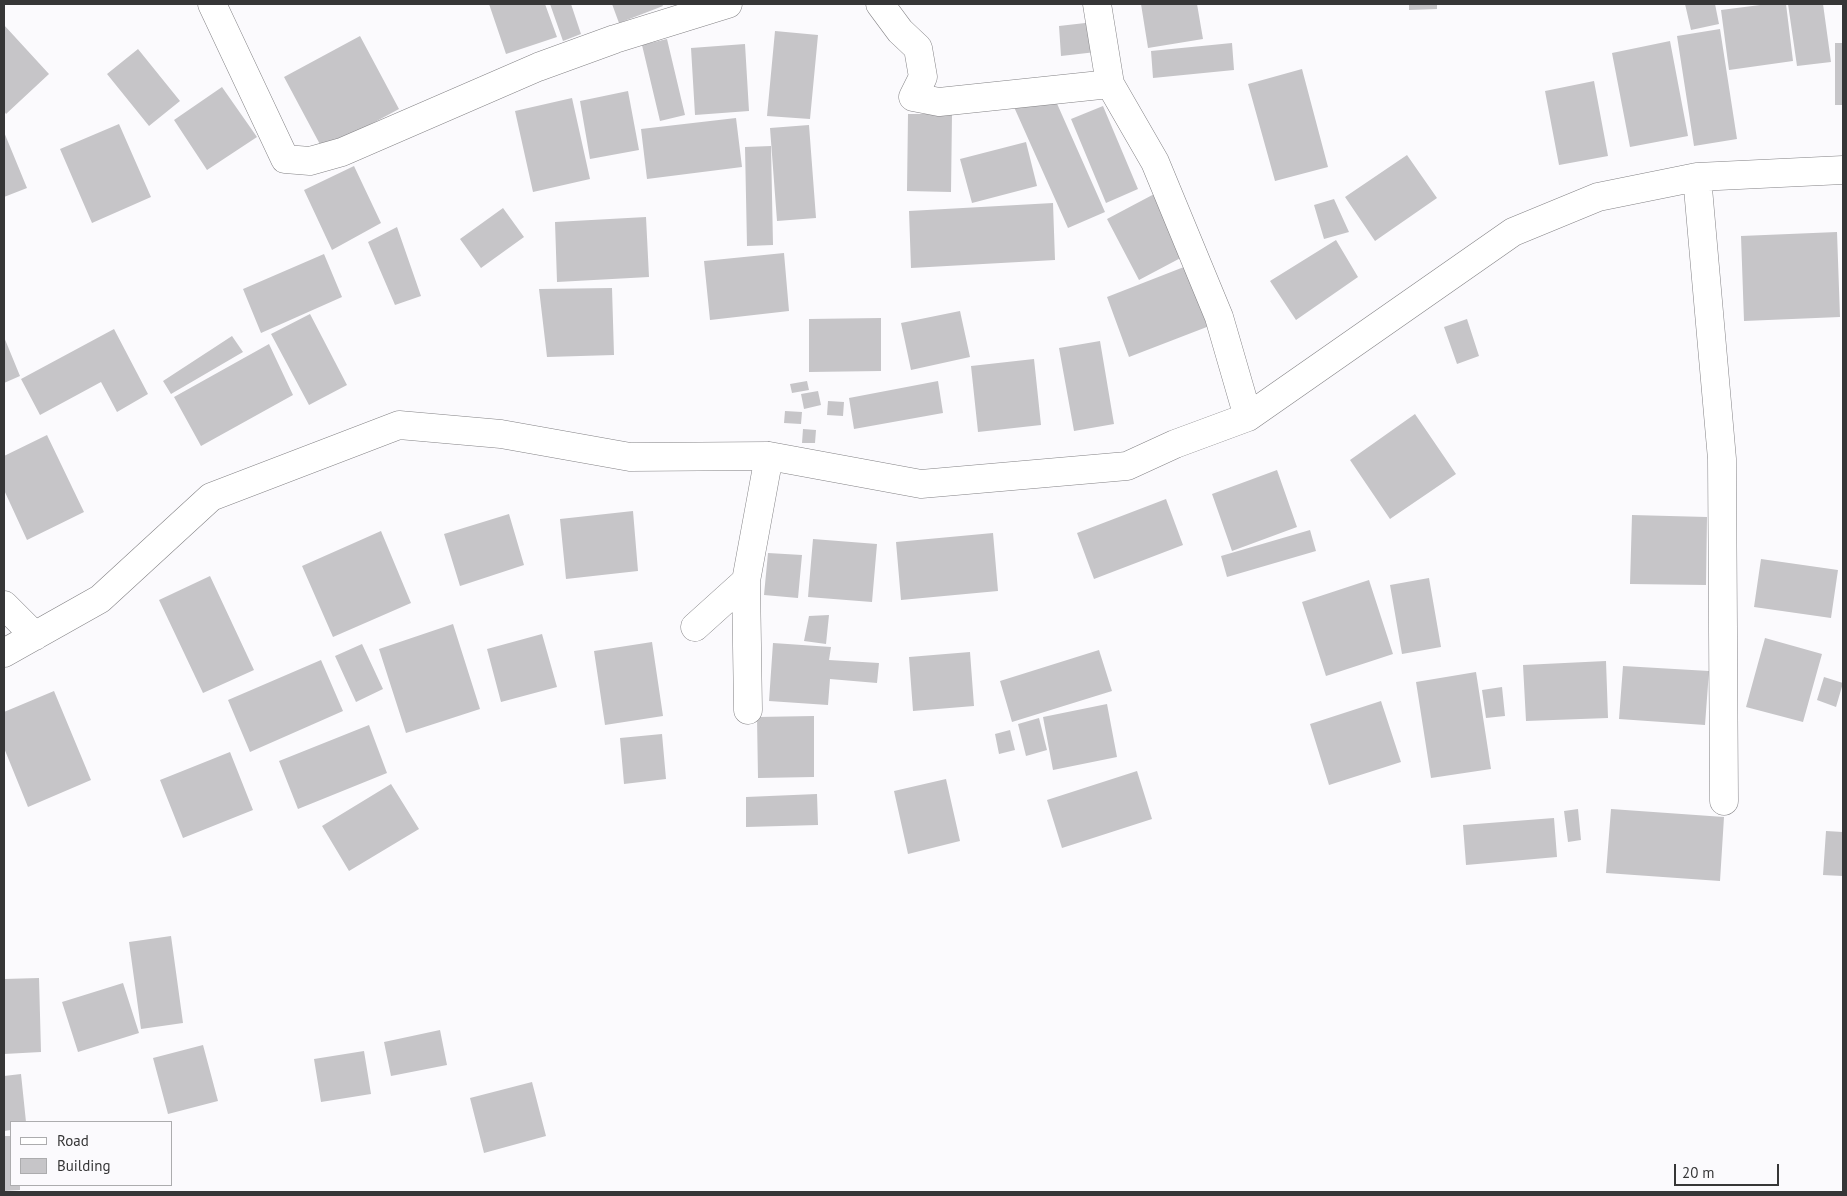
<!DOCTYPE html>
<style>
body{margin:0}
#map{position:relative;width:1847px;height:1196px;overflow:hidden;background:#fbfafd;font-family:"PT Sans",sans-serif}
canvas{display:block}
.frame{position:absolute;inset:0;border:5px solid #363637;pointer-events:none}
.legend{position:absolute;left:10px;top:1121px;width:162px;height:65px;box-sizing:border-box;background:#fbfafd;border:1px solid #acacae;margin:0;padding:6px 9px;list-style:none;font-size:15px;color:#363637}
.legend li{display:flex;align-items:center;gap:10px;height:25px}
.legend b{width:25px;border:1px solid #acacae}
.scale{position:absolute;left:1674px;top:1164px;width:105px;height:22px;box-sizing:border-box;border:2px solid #363637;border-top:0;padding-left:6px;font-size:15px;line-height:18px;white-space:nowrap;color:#363637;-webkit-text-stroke:4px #fbfafd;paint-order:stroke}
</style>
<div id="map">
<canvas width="1847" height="1196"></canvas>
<div class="frame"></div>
<ul class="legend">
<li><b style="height:6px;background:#fff"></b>Road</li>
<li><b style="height:14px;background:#c6c5c8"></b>Building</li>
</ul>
<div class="scale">20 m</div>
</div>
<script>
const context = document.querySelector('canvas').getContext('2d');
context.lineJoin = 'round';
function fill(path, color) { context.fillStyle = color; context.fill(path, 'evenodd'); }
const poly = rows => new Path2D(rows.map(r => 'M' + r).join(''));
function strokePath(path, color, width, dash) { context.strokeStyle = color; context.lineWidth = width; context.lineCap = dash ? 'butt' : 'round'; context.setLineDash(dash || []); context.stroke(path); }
fill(poly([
 [489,4,545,4,557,37,506,54],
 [550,4,571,4,581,34,563,41],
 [612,4,662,4,663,6,619,23],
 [1141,4,1197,4,1203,39,1148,48],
 [1409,4,1437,4,1437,9,1409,10],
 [1685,4,1715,4,1719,24,1691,30],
 [1768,4,1786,4,1793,61,1729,70,1721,10],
 [1788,4,1823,4,1831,62,1797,66],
 [1094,22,1096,52,1061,56,1059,26],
 [4,25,49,74,6,114,4,111],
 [1720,29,1737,139,1694,146,1677,36],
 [775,31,818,35,810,119,767,116],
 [360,36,399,109,323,150,284,77],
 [667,39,685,115,660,121,642,45],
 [1670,41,1688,136,1630,147,1612,53],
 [1232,43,1234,70,1153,78,1151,51],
 [1835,43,1843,43,1843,105,1835,105],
 [745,44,749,111,695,115,691,48],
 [138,49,180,101,149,126,107,74],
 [1302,69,1328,167,1275,181,1248,84],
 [1594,81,1608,156,1559,165,1545,91],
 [222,87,257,137,207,170,174,120],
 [1051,90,1105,212,1068,228,1014,107],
 [628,91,639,150,590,159,580,101],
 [572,98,590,179,533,192,515,111],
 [1103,106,1138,189,1106,203,1071,119],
 [908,114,952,114,951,192,907,191],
 [736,118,742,167,647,179,641,129],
 [119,124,151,197,92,223,60,149],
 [809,125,816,218,777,221,770,128],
 [4,132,27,188,4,197],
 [1026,142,1037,186,972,203,960,159],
 [771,146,773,245,747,246,745,147],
 [1407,155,1437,198,1375,241,1345,197],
 [354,166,381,223,332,250,304,190],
 [1158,192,1190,253,1139,280,1107,219],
 [1334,199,1349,232,1324,239,1314,205],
 [1053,203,1055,260,911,268,909,211],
 [503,208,524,237,481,268,460,239],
 [646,217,649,277,557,282,555,222],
 [397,227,421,296,395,305,368,242],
 [1837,232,1840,317,1744,321,1741,236],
 [1336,240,1358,277,1296,320,1270,281],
 [784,253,789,311,710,320,704,261],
 [324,254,342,297,261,333,243,289],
 [1189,265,1212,325,1129,357,1107,297],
 [612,288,614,355,547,357,539,289],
 [960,311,970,357,911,370,901,323],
 [310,314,347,385,309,405,271,334],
 [881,318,881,371,809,372,809,319],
 [1467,319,1479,356,1457,364,1444,327],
 [114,329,148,394,117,412,101,382,40,415,21,379],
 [232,336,243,352,171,394,163,381],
 [4,337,20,376,4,383],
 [1100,341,1114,424,1074,431,1059,348],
 [269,344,293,395,201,446,174,397],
 [1034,359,1041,425,978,432,971,366],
 [807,381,809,390,792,393,790,384],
 [938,381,943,413,854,429,849,398],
 [818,391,821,405,804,409,801,394],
 [828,401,844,402,843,416,827,415],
 [785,411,802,412,801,424,784,423],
 [1415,414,1456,474,1390,519,1350,460],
 [803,429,816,430,815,443,802,443],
 [47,435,84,512,27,540,4,490,4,456],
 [1277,470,1297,527,1232,551,1212,494],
 [1166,499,1183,545,1094,579,1077,533],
 [633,511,638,571,566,579,560,519],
 [509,514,524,565,460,586,444,534],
 [1632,515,1707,517,1706,585,1630,584],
 [1310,530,1316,551,1227,577,1221,556],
 [381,531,411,603,333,637,302,566],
 [993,533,998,591,901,600,896,542],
 [813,539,877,544,872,602,808,597],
 [768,553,802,555,798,598,764,595],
 [1761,559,1838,570,1831,618,1754,607],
 [210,576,254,670,203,693,159,600],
 [1429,578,1441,647,1402,654,1390,585],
 [1369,580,1393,654,1326,676,1302,602],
 [829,615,826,644,804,641,809,616],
 [453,624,480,709,406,733,379,649],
 [542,634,557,687,501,702,487,649],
 [1765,638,1822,654,1803,722,1746,707],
 [652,642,663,716,605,725,594,651],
 [773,643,831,647,829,660,879,663,877,683,830,679,828,705,769,701],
 [362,644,383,689,356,702,335,656],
 [1099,650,1112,691,1012,722,1000,681],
 [970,652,974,706,913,711,909,657],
 [321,660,343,711,250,752,228,700],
 [1606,661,1608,718,1526,721,1523,665],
 [1623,666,1709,671,1705,725,1619,719],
 [1476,672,1491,769,1431,778,1416,682],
 [1824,677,1843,683,1836,707,1817,700],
 [1502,687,1505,716,1486,718,1482,690],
 [54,691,91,780,28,807,4,748,4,712],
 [1381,701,1401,762,1329,785,1310,724],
 [1107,704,1117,757,1053,770,1043,717],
 [814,716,814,777,758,778,757,717],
 [1039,718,1047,750,1026,756,1018,724],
 [369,725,387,773,298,809,279,761],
 [1010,730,1015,750,999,754,995,734],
 [662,734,666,779,624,784,620,738],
 [230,752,253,810,183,838,160,780],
 [1137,771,1152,819,1062,848,1047,800],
 [946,779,960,841,908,854,894,791],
 [391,784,419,829,349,871,322,826],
 [817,794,818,825,746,827,746,797],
 [1578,809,1581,840,1568,842,1564,811],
 [1611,809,1724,817,1720,881,1606,873],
 [1554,818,1557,857,1466,865,1463,825],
 [1826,831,1843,832,1843,876,1823,875],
 [171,936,183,1023,141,1029,129,942],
 [39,978,41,1052,4,1054,4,979],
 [123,983,139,1033,78,1052,62,1002],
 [440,1030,447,1065,391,1076,384,1042],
 [203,1045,218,1101,168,1114,153,1058],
 [364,1051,371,1094,321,1102,314,1059],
 [21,1074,26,1122,11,1122,11,1130,4,1131,4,1076],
 [532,1082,546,1136,484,1153,470,1098],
 [4,1136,11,1136,11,1185,20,1185,20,1190,4,1191]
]), '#c6c5c8');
const street = poly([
 [212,4,285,159,310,161,342,152,538,67,615,39,728,4],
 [880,4,900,31,918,48,923,77,913,97,939,102,1110,84],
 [1097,4,1110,84,1155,162,1219,317,1248,417],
 [1697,177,1722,459,1724,801],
 [4,605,35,636],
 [695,627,746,581],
 [4,653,100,599,211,497,399,425,501,434,630,457,769,456,921,484,1127,466,1175,444,1248,417,1513,232,1598,197,1697,177,1843,170],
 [748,710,746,581,769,456]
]);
strokePath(street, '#838285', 29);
strokePath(street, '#fff', 28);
</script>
